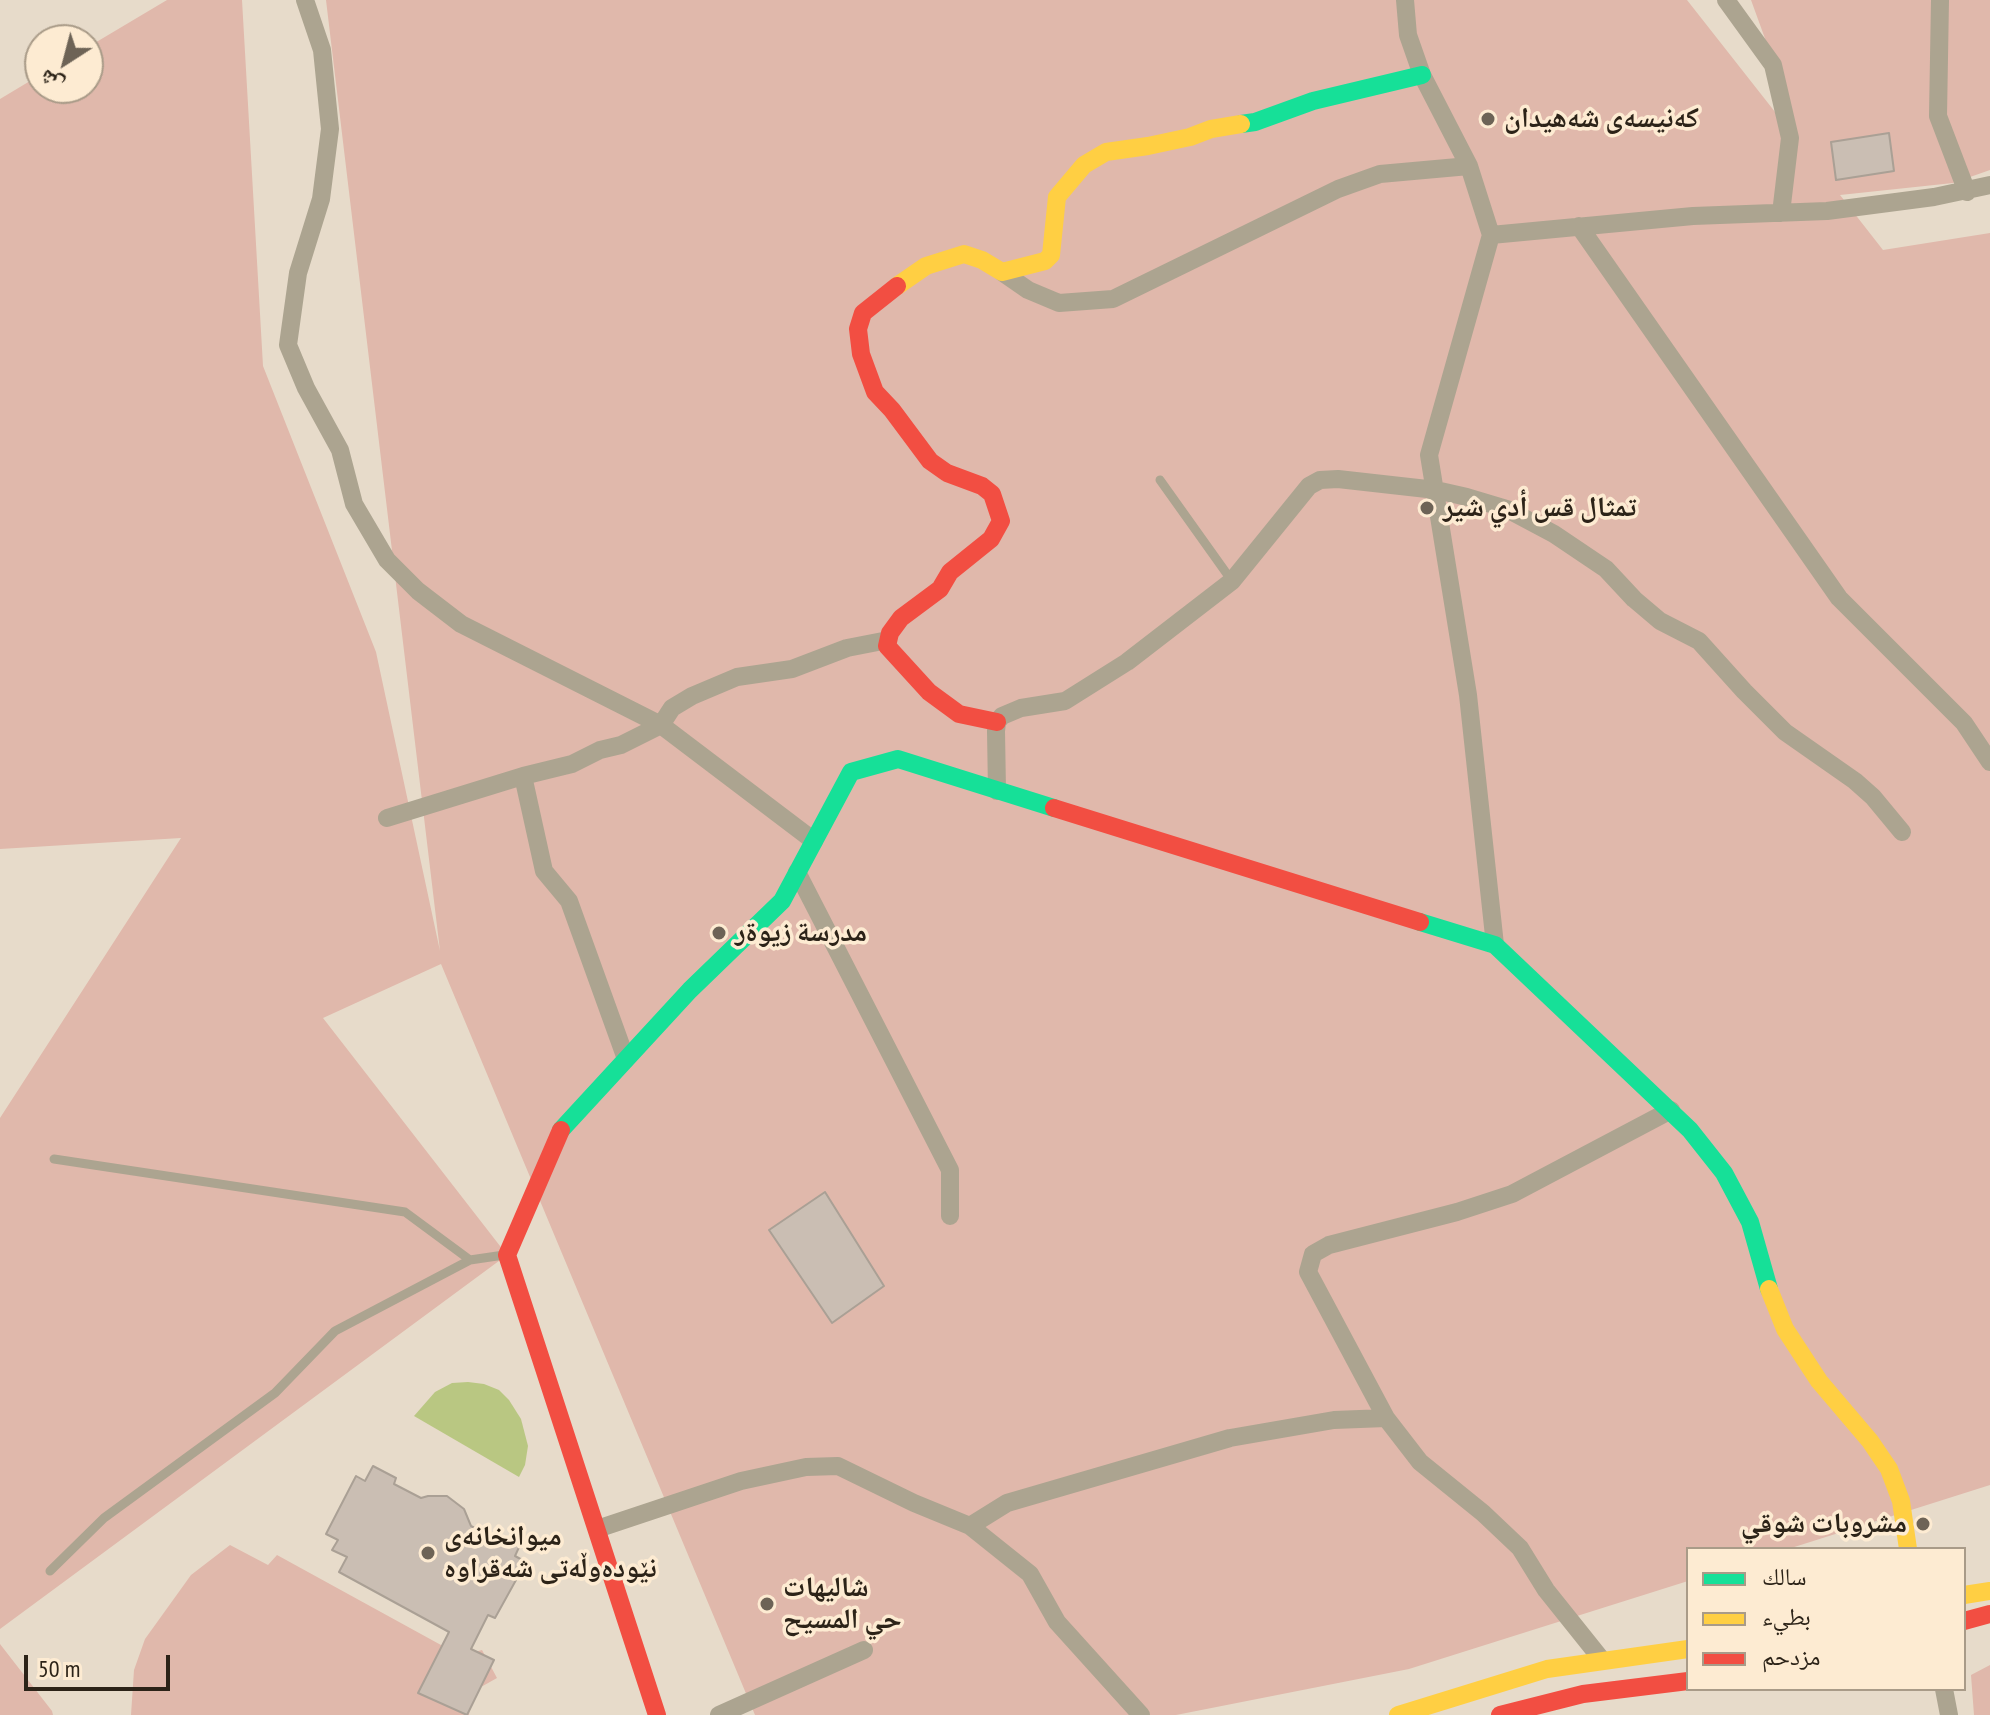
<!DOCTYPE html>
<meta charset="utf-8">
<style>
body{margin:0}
#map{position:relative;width:1990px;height:1715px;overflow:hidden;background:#e7dbca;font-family:"PT Sans Narrow","Noto Naskh Arabic",sans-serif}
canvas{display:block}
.legend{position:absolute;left:1686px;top:1547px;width:280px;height:144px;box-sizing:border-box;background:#fdebd2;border:2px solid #a99b88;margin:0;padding:10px 14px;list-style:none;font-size:24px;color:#2c2318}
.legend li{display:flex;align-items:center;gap:16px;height:40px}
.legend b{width:40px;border:2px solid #a99b88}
.north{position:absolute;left:24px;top:24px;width:80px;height:80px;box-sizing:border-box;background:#fdebd2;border:2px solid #a99b88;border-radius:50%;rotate:216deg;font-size:22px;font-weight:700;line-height:32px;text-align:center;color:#2c2318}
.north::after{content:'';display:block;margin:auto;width:28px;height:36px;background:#6d6356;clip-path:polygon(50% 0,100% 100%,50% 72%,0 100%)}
.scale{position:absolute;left:24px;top:1655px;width:146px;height:36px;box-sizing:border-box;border:4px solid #2c2318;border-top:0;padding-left:10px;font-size:24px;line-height:28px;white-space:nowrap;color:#2c2318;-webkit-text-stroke:6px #fdebd2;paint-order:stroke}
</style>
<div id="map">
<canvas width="1990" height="1715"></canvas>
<ul class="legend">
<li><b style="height:10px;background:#16e098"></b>سالك</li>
<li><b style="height:10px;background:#ffcf43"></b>بطيء</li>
<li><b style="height:10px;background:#f24e42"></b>مزدحم</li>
</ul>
<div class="north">ش</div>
<div class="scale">50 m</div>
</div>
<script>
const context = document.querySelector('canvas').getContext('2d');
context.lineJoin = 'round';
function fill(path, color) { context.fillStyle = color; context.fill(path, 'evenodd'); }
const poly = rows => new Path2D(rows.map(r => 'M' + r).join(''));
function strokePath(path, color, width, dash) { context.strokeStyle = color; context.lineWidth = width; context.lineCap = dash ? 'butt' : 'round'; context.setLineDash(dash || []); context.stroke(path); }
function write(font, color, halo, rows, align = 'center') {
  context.font = font + ' "PT Sans Narrow","Noto Naskh Arabic",sans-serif'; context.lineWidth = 7; context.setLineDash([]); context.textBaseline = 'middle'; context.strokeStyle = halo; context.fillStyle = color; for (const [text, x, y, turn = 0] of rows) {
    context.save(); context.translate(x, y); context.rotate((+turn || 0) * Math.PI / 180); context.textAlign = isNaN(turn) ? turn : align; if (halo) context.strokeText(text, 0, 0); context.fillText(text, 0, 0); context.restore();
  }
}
fill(poly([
 [167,0,242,0,263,366,376,652,440,951,326,0,1687,0,1790,131,1787,99,1751,0,1990,0,1990,170,1953,183,1840,195,1883,250,1990,233,1990,1485,1788,1549,1688,1549,1688,1581,1409,1669,1176,1715,755,1715,441,964,323,1018,507,1255,0,1629,0,1118,181,838,0,849,0,99,40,75,40,88,88,88,88,47],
 [230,1545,268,1565,277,1555,461,1656,482,1650,497,1678,472,1692,469,1715,131,1715,134,1670,145,1639,191,1575],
 [0,1644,52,1711,53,1715,0,1715],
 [1990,1665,1990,1715,1974,1715,1971,1675]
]), '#e0b8ab');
fill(poly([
 [468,1382,484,1384,499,1390,509,1400,521,1419,528,1446,525,1465,519,1477,414,1416,435,1392,452,1383]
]), '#b9c782');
const building = poly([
 [1889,133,1894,171,1836,180,1831,142,1889,133],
 [825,1192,884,1286,832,1323,769,1230,825,1192],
 [373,1466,396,1478,394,1484,421,1498,428,1496,447,1496,464,1509,471,1526,494,1538,498,1534,520,1545,515,1556,526,1562,495,1618,488,1615,471,1649,494,1660,467,1715,418,1693,449,1632,339,1572,347,1557,332,1550,338,1540,326,1534,356,1476,365,1481,373,1466]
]);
fill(building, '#cabeb3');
strokePath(building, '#aaa095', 2);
strokePath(poly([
 [1160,480,1232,581],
 [54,1159,405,1212,470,1260],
 [50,1571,104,1518,275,1393,335,1331,470,1260,504,1255]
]), '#aca490', 9);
strokePath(poly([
 [305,0,322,50,330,129,321,199,298,273,288,345,306,388,340,450,354,504,387,560,418,591,461,624,661,725,814,841],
 [1405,0,1408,35,1422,75,1469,166,1491,235,1429,455,1468,695,1495,945],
 [1726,0,1773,65,1790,138,1781,213],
 [1940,0,1938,116,1967,192],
 [1579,226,1839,598,1964,723,1990,762],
 [1491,235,1693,216,1827,211,1934,197,1990,185],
 [1002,272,1028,290,1059,303,1113,299,1338,189,1380,174,1469,166],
 [523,776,544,871,569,901,626,1059],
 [997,791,996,731,997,722,1002,716,1021,708,1065,701,1127,662,1232,581,1309,486,1320,480,1338,479,1436,490,1467,497,1507,509,1554,534,1606,569,1634,599,1660,621,1699,641,1744,691,1785,732,1855,781,1873,797,1902,832],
 [387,818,523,776,572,764,600,750,621,745,661,725,672,708,692,696,737,677,792,669,847,648,888,640],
 [797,872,950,1170,950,1216],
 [970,1526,1007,1503,1230,1438,1334,1420,1386,1418],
 [597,1529,741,1481,806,1467,838,1466,914,1503,970,1526,1030,1574,1057,1622,1141,1715],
 [1602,1660,1546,1590,1520,1548,1483,1513,1420,1462,1386,1418,1308,1272,1313,1254,1329,1245,1457,1212,1512,1194,1671,1110],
 [1944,1689,1949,1715],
 [719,1715,864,1650]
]), '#aca490', 18);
strokePath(poly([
 [1241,124,1255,122,1313,101,1422,75],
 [1420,922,1495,945,1690,1130,1724,1173,1750,1222,1769,1289],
 [561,1130,690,990,782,901,851,772,898,759,1054,808]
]), '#16e098', 18);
strokePath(poly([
 [897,286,926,266,964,254,982,260,1002,272,1045,261,1051,255,1057,197,1084,165,1106,152,1148,146,1190,137,1211,129,1241,124],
 [1769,1289,1785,1329,1819,1381,1870,1441,1889,1469,1901,1501,1908,1549],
 [1964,1595,1990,1591],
 [1398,1715,1547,1669,1688,1649]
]), '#ffcf43', 18);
strokePath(poly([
 [897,286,863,313,858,329,861,354,875,392,892,410,930,461,947,473,982,486,992,494,1001,521,991,539,950,572,940,589,901,618,890,633,887,646,929,692,959,714,997,722],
 [1054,808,1420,922],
 [561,1130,507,1255,657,1715],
 [1964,1621,1990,1614],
 [1500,1715,1583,1694,1688,1681]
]), '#f24e42', 18);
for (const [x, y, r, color] of [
 [1488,119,8,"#6d6356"],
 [1427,508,8,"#6d6356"],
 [719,933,8,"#6d6356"],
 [1923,1524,8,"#6d6356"],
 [428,1553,8,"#6d6356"],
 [767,1604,8,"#6d6356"]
]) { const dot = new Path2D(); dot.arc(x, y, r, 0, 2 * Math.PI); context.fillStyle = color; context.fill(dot); strokePath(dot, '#fdebd2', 3); }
write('bold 28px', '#2c2318', '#fdebd2', [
 ["کەنیسەی شەهیدان",1504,119],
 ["تمثال قس أدي شير",1443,508],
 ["مدرسة زيوةر",735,933],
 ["مشروبات شوقي",1907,1524,"right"],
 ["میوانخانەی",444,1537],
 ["نێودەوڵەتی شەقراوە",444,1569],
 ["شاليهات",783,1588],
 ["حي المسيح",783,1620]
], 'left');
</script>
